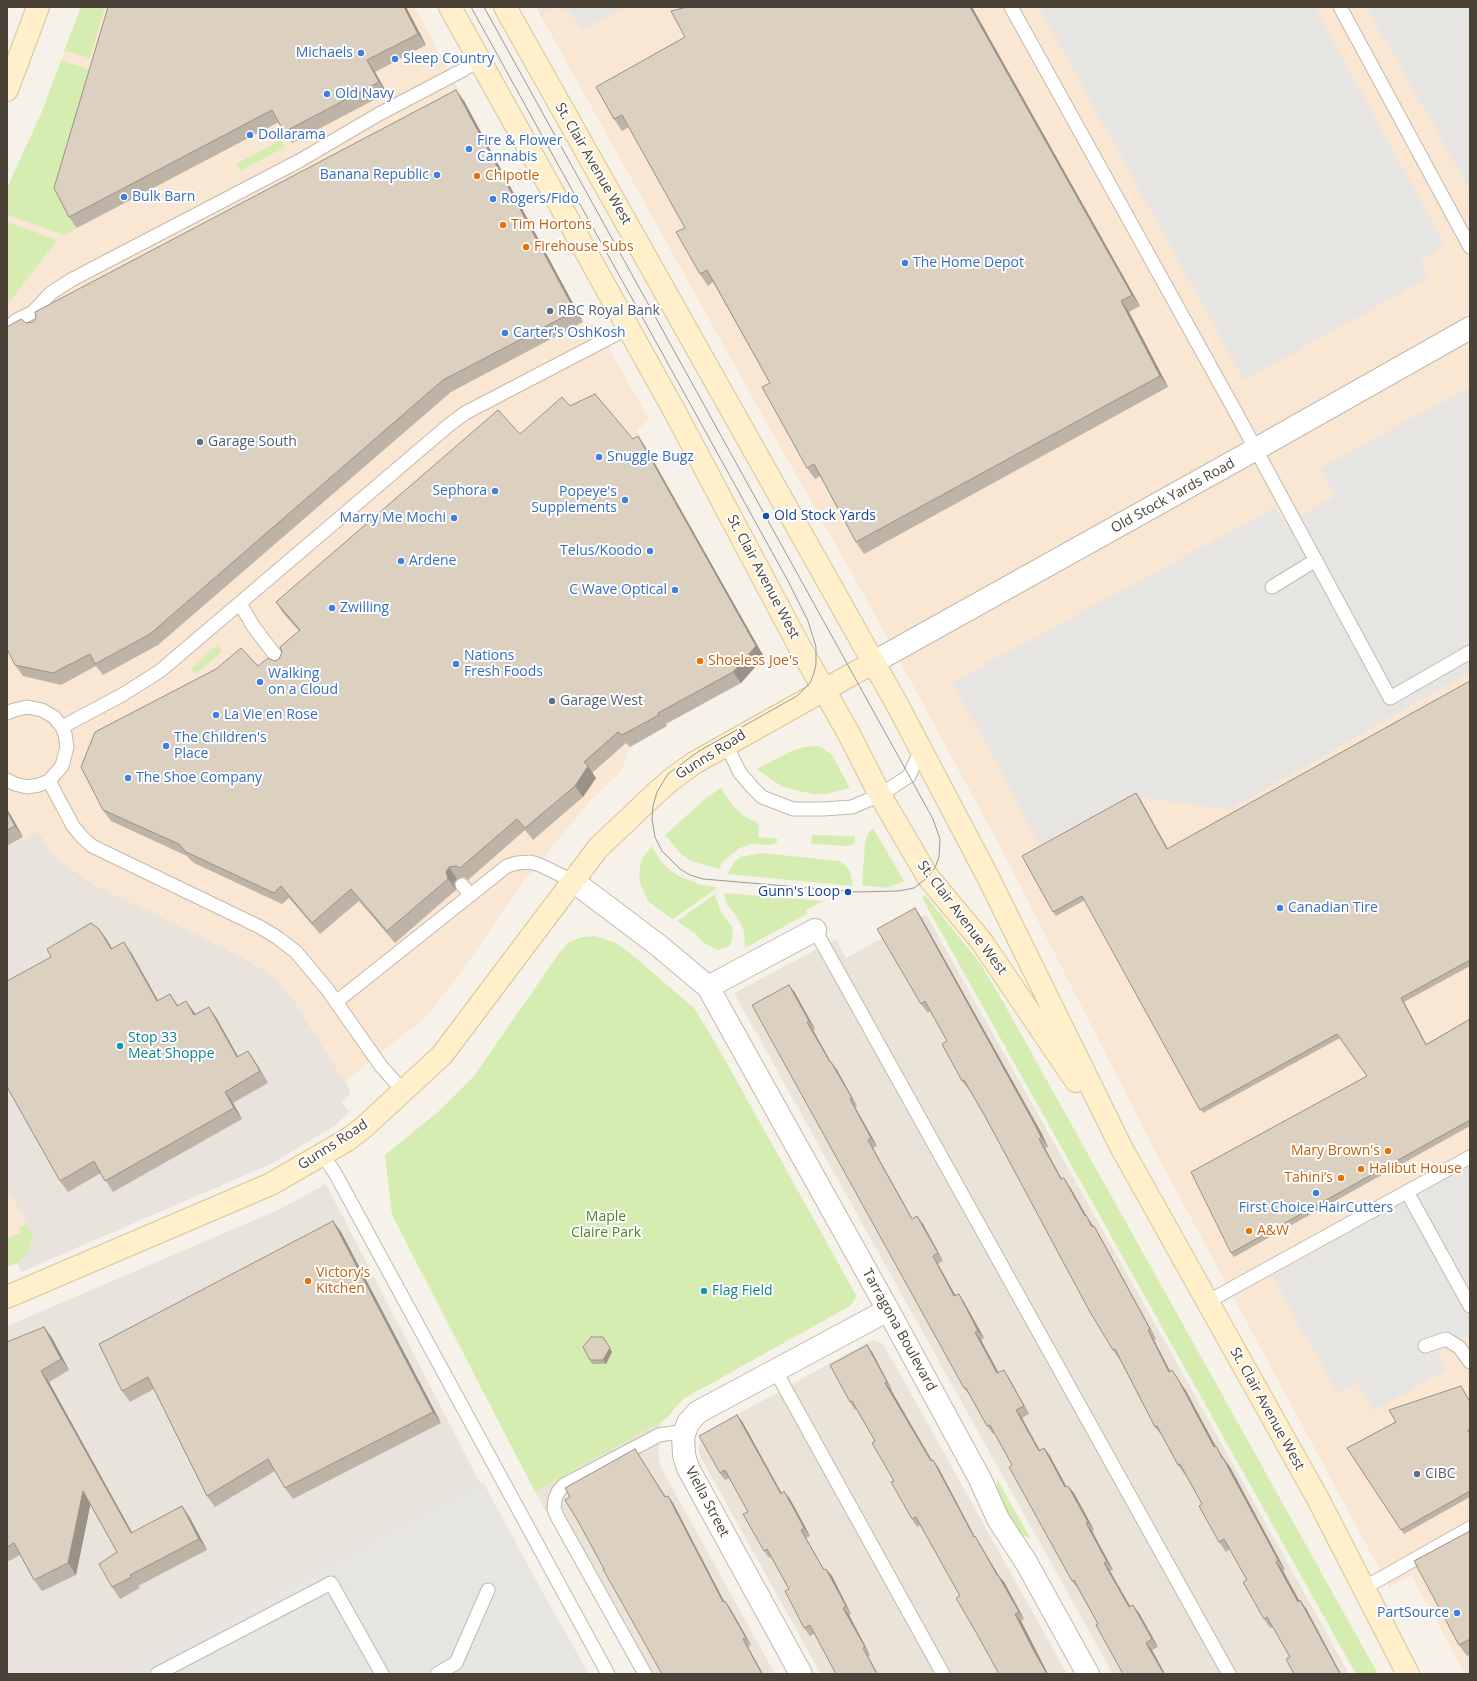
<!DOCTYPE html>
<meta charset="utf-8">
<style>
body{margin:0}
#map{position:relative;width:1477px;height:1681px;overflow:hidden;background:#f6f2ea;font-family:"Open Sans",sans-serif}
canvas{display:block}
.frame{position:absolute;inset:0;border:8px solid #4b4237;pointer-events:none}
</style>
<div id="map">
<canvas width="1477" height="1681"></canvas>
<div class="frame"></div>
</div>
<script>
const context = document.querySelector('canvas').getContext('2d');
context.lineJoin = 'round';
function fill(path, color) { context.fillStyle = color; context.fill(path, 'evenodd'); }
const poly = rows => new Path2D(rows.map(r => 'M' + r).join(''));
function strokePath(path, color, width, dash) { context.strokeStyle = color; context.lineWidth = width; context.lineCap = dash ? 'butt' : 'round'; context.setLineDash(dash || []); context.stroke(path); }
function write(font, color, halo, rows, align = 'center') {
  context.font = font + ' "Open Sans",sans-serif'; context.lineWidth = 4; context.setLineDash([]); context.textBaseline = 'middle'; context.strokeStyle = halo; context.fillStyle = color; for (const [text, x, y, turn = 0] of rows) {
    context.save(); context.translate(x, y); context.rotate((+turn || 0) * Math.PI / 180); context.textAlign = isNaN(turn) ? turn : align; if (halo) context.strokeText(text, 0, 0); context.fillText(text, 0, 0); context.restore();
  }
}
fill(poly([
 [926,914,1173,1356,1349,1674,1113,1674,734,993,836,939,846,958],
 [872,1340,882,1343,889,1354,1067,1674,821,1674,700,1456,698,1449,700,1441,711,1429],
 [661,1422,658,1445,659,1462,664,1473,775,1674,637,1674,535,1492]
]), '#eae3d8');
fill(poly([
 [81,7,415,7,583,322,595,324,649,419,637,430,764,657,741,683,666,724,667,726,630,747,621,771,591,800,523,882,460,974,433,1008,418,1025,405,1033,345,1082,295,1002,274,977,242,957,93,884,63,863,49,849,38,831,7,847,7,188,41,114],
 [536,7,1470,7,1470,1674,1465,1674,1411,1575,1389,1587,1156,1153,1003,852,864,595,756,404],
 [7,1188,33,1236,28,1253,17,1263,7,1267]
]), '#f9e7d4');
fill(poly([
 [38,831,49,849,63,863,93,884,242,957,274,977,295,1002,350,1090,349,1095,342,1102,349,1112,336,1125,271,1164,21,1272,17,1263,28,1253,33,1236,7,1188,7,847],
 [326,1184,477,1477,589,1674,7,1674,7,1326,280,1209]
]), '#e9e3de');
fill(poly([
 [81,7,105,7,90,58,64,51],
 [61,61,96,71,62,200,77,228,65,235,7,215,7,188,41,114],
 [281,140,285,147,240,171,236,164],
 [7,222,57,240,7,305],
 [217,645,222,651,196,674,191,669],
 [817,746,824,749,832,755,850,788,826,794,813,794,799,791,781,786,757,769,792,751,804,747],
 [721,788,733,806,744,816,759,824,758,837,778,839,776,843,772,845,752,844,740,848,723,861,719,869,691,861,680,853,665,835,706,798],
 [873,828,904,881,887,888,862,885,865,843,868,833],
 [812,835,855,836,855,842,852,845,848,846,811,844],
 [652,846,658,857,667,868,679,876,701,885,716,887,716,889,673,919,670,918,648,901,641,886,639,877,641,860],
 [762,853,839,861,844,864,850,871,853,886,727,874,734,862,740,857],
 [724,893,824,901,806,910,807,914,745,948,744,931,737,917,726,903],
 [715,894,720,910,731,925,733,932,731,944,726,948,718,950,704,943,696,934,677,921],
 [925,895,980,963,1002,1000,1378,1674,1356,1674,922,898],
 [595,936,616,943,631,954,694,1008,715,1042,856,1295,855,1300,850,1306,683,1399,667,1418,661,1422,535,1492,392,1215,385,1155,439,1111,474,1076,560,952,569,942,582,937],
 [26,1224,33,1236,28,1253,17,1263,7,1267,7,1238,21,1233,19,1228],
 [997,1479,1031,1539,1018,1532,996,1498]
]), '#d5edb0');
fill(poly([
 [536,7,624,7,582,30,573,16,566,10,555,8,541,16],
 [1039,7,1314,7,1445,245,1420,260,1429,277,1244,380],
 [1367,7,1470,7,1470,190],
 [1470,387,1470,672,1229,810,1131,796,1040,845,953,682,1276,507,1285,524,1335,497,1320,468],
 [1470,1164,1470,1342,1466,1335,1437,1351,1447,1369,1373,1411,1358,1383,1338,1394,1272,1276],
 [483,1482,587,1674,130,1674]
]), '#e7e5e2');
const lane = poly([
 [1011,7,1234,409,1390,698,1470,652],
 [1340,7,1470,247],
 [7,330,15,321,33,312,51,293,71,280,299,161,379,114,463,70,479,60],
 [1272,587,1316,560],
 [240,603,253,626,282,664],
 [7,713,14,710,27,707,42,710,54,717,62,727,65,734,67,747,62,766,49,781,39,785,27,787,15,784,7,780],
 [62,727,122,695,160,671,449,425,465,413,628,328],
 [726,744,740,773,753,788,762,797,793,809,823,809,852,807,880,795,909,776,921,750],
 [49,781,73,826,82,837,92,846,260,927,278,938,296,952,327,989,381,1066,404,1092],
 [462,885,471,895],
 [815,930,1229,1674],
 [336,1002,507,866,517,863,530,862,540,865,573,881],
 [322,1154,335,1173,608,1674],
 [1407,1192,1470,1306],
 [1207,1302,1470,1157],
 [1425,1346,1446,1339,1459,1347,1470,1362],
 [775,1370,943,1674],
 [1364,1588,1470,1528],
 [157,1674,331,1583,382,1674],
 [437,1674,456,1663,488,1590],
 [645,1674,558,1518,554,1509,555,1499,558,1492,564,1485,659,1435,685,1431]
]);
const street = poly([
 [874,662,1256,449,1470,328],
 [573,881,658,945,708,987,888,1310,980,1479,998,1519,1026,1562,1088,1674],
 [708,987,815,930],
 [801,1674,688,1468,684,1455,683,1437,688,1423,698,1412,888,1310]
]);
const secondary = poly([
 [450,7,675,412,797,642,849,734,880,795,928,877,982,942,1076,1081],
 [505,7,898,706,988,877,1121,1147,1318,1499,1408,1674],
 [7,90,38,7],
 [7,1297,271,1184,347,1140,363,1128,442,1055,598,848,657,792,672,779,694,763,874,662]
]);
strokePath(lane, '#c3b9ab', 15);
strokePath(street, '#c3b9ab', 24);
strokePath(secondary, '#d9c497', 24);
strokePath(lane, '#fff', 13);
strokePath(street, '#fff', 22);
strokePath(secondary, '#fff0cb', 22);
strokePath(poly([
 [471,7,788,581,808,621,816,647,816,664,814,673,810,683,797,696,699,751,668,774,657,792,653,806,652,819,655,837,662,851,680,869,690,875,703,879,857,892,898,891,914,888,928,877,935,868,939,857,940,839,933,819,484,7]
]), '#999', 1);
fill(poly([
 [406,7,426,45,375,72,387,93,292,143,284,132,279,122,77,228,69,217],
 [972,7,1140,306,1129,312,1168,387,864,554,856,542,820,476,815,479,807,468,770,383,713,282,708,286,700,274,685,228,629,127,622,131,614,119,596,87],
 [464,101,583,322,451,392,158,645,103,675,96,666,61,685,23,676,15,665,26,323,33,322],
 [570,406,633,439,638,436,646,448,764,657,741,683,666,724,667,726,630,747,626,743,592,773,596,778,583,797,533,840,525,830,468,880,464,877,457,879,454,883,456,890,395,943,359,901,320,934,289,898,282,904,194,863,187,856,111,821,103,810,258,666,279,659,299,631,283,613,276,602,520,434],
 [1470,681,1470,966,1404,1002,1426,1044,1470,1019,1470,1126,1234,1257,1231,1253,1367,1076,1340,1038,1203,1113,1085,900,1056,916,1053,912,1139,797,1168,849],
 [7,811,10,814,23,837,7,846],
 [921,917,1042,1134,1048,1147,1045,1148,1062,1179,1070,1187,1086,1215,1100,1236,1156,1339,1154,1340,1170,1371,1172,1370,1186,1391,1215,1446,1230,1467,1285,1570,1283,1571,1299,1601,1300,1600,1307,1610,1290,1657,1273,1627,1270,1628,1264,1619,1247,1580,1230,1549,1226,1552,1219,1542,1202,1504,1185,1474,1185,1475,1178,1465,1162,1436,1155,1427,1120,1360,1113,1350,970,1090,969,1090,962,1081,947,1041,930,1011,928,1013,921,1004],
 [99,929,107,940,112,949,132,954,158,1001,170,994,178,1005,195,1014,209,1007,217,1019,238,1057,248,1051,256,1063,268,1083,233,1103,242,1119,113,1192,101,1173,68,1192,60,1181,51,957],
 [789,985,795,993,815,1029,813,1030,831,1062,837,1070,857,1106,855,1107,877,1146,873,1148,895,1188,912,1219,923,1224,943,1261,938,1264,955,1295,959,1294,964,1302,984,1338,981,1340,998,1373,1009,1378,1029,1414,1022,1418,1040,1450,1044,1448,1050,1456,1066,1487,1074,1493,1094,1530,1092,1531,1113,1570,1110,1571,1130,1606,1139,1613,1158,1647,1152,1650,1165,1674,1123,1674,1098,1624,1078,1589,1072,1581,1012,1465,995,1433,993,1434,987,1426,970,1396,964,1388],
 [333,1221,341,1232,441,1423,293,1499,285,1488,275,1471,215,1507,207,1496,154,1389,130,1402,122,1391],
 [44,1327,52,1338,69,1370,49,1382,132,1533,182,1506,190,1518,207,1550,138,1586,140,1588,120,1599,112,1587,117,1552,90,1504,76,1575,42,1591,34,1580,20,1555,7,1562,7,1342],
 [603,1337,612,1352,606,1364,592,1364,590,1360],
 [872,1352,892,1390,891,1390,932,1460,938,1467,975,1537,980,1544,998,1575,1004,1582,1024,1619,1021,1621,1048,1674,999,1674,960,1596,920,1525,917,1527,912,1519,875,1441,856,1409,855,1410,850,1402],
 [1461,1386,1470,1401,1470,1497,1404,1534,1347,1448],
 [737,1415,743,1423,781,1493,790,1499,801,1519,810,1536,806,1538,824,1570,826,1569,832,1576,851,1614,849,1615,870,1655,868,1656,815,1633,810,1636,804,1628,789,1589,771,1557,769,1558,764,1551,748,1512,730,1478,725,1480,720,1473],
 [635,1449,666,1497,668,1496,673,1503,724,1601,730,1608,751,1645,748,1647,759,1668,604,1569,578,1521,570,1497],
 [1470,1531,1470,1655,1467,1656,1459,1645]
]), '#bdb3a6');
fill(poly([
 [404,7,406,7,426,45,418,34],
 [970,7,972,7,1140,306,1132,295],
 [367,60,375,72,387,93,379,82],
 [456,90,464,101,583,322,575,311],
 [1121,301,1129,312,1168,387,1160,376],
 [638,436,646,448,764,657,741,683,733,672],
 [588,766,596,778,583,797,575,786],
 [1136,793,1139,797,1170,853,1167,849],
 [7,809,10,814,23,837,15,826,7,811],
 [449,867,457,879,454,883,456,890,448,879,446,872],
 [915,908,921,917,1042,1134,1048,1147,1041,1137],
 [99,929,107,940,119,961,111,949],
 [124,942,132,954,165,1013,157,1001],
 [789,985,795,993,815,1029,809,1021],
 [1401,998,1404,1002,1428,1048,1426,1045],
 [186,1001,194,1012,202,1026,194,1015],
 [209,1007,217,1019,245,1069,237,1057],
 [807,1022,813,1030,835,1070,830,1062],
 [248,1051,256,1063,268,1083,260,1071],
 [831,1062,837,1070,857,1106,852,1098],
 [225,1092,233,1103,242,1119,234,1108],
 [850,1099,855,1107,877,1146,871,1138],
 [1039,1139,1045,1148,1067,1189,1061,1179],
 [868,1140,873,1148,917,1227,912,1219],
 [1064,1178,1070,1187,1088,1219,1086,1215,1092,1225,1099,1237,1085,1216],
 [917,1216,923,1224,943,1261,938,1253],
 [333,1221,341,1232,441,1423,433,1412],
 [1094,1226,1100,1236,1156,1339,1150,1329],
 [933,1256,938,1264,960,1304,954,1296],
 [959,1294,964,1302,984,1338,978,1331],
 [44,1327,52,1338,69,1370,61,1359],
 [1148,1330,1154,1340,1175,1381,1169,1372],
 [975,1332,981,1340,1003,1381,997,1373],
 [603,1337,612,1352,606,1364,603,1360],
 [867,1345,872,1352,892,1390,887,1382],
 [1004,1370,1009,1378,1029,1414,1024,1406],
 [1172,1370,1186,1391,1221,1456,1214,1447],
 [41,1371,49,1382,139,1545,131,1533],
 [885,1383,891,1390,936,1468,931,1461],
 [1016,1410,1022,1418,1044,1459,1039,1451],
 [737,1415,743,1423,786,1501,781,1494],
 [1216,1446,1222,1456,1228,1467,1223,1458,1230,1467,1285,1570,1278,1560],
 [1044,1448,1050,1456,1071,1495,1065,1487],
 [635,1449,640,1457,670,1504,665,1497],
 [933,1460,938,1467,979,1545,974,1537],
 [1068,1486,1074,1493,1094,1530,1088,1522],
 [83,1491,91,1502,76,1575,68,1563],
 [784,1491,790,1499,810,1536,804,1528],
 [668,1496,673,1503,728,1609,723,1602],
 [182,1506,190,1518,207,1550,199,1539],
 [1086,1523,1092,1531,1113,1570,1107,1562],
 [801,1530,806,1538,829,1578,824,1570],
 [975,1536,980,1544,1003,1583,997,1575],
 [1276,1562,1283,1571,1305,1611,1298,1602],
 [1104,1563,1110,1571,1135,1615,1129,1607],
 [826,1569,832,1576,851,1614,846,1606],
 [998,1575,1004,1582,1024,1619,1019,1612],
 [1300,1600,1307,1610,1341,1674,1340,1674],
 [725,1601,730,1608,751,1645,746,1638],
 [1133,1605,1139,1613,1158,1647,1152,1639],
 [843,1608,849,1615,870,1655,865,1647],
 [1015,1614,1021,1621,1048,1674,1047,1674,1035,1653],
 [743,1639,748,1647,763,1674,762,1674,754,1660],
 [1146,1643,1152,1650,1165,1674,1164,1674],
 [863,1648,868,1656,878,1674,877,1674]
]), '#9a9287');
const building = poly([
 [108,7,404,7,418,34,367,60,379,82,284,132,272,110,69,217,54,188,108,7],
 [687,7,970,7,1132,295,1121,301,1160,376,856,542,814,464,807,468,762,387,770,383,707,270,700,274,676,232,685,228,622,115,614,119,596,87,685,37,671,11,687,7],
 [456,90,575,311,443,380,150,634,95,664,90,654,53,673,15,665,7,649,7,327,21,319,26,323,33,322,36,318,35,312,456,90],
 [595,394,633,439,638,436,756,646,733,672,658,713,659,715,622,735,618,732,584,762,588,766,575,786,525,828,517,819,460,868,456,866,449,867,446,872,448,879,387,931,351,889,312,923,281,886,274,893,186,852,179,844,103,810,81,767,95,732,216,669,241,648,258,666,268,658,275,661,279,659,282,652,280,647,300,630,276,602,498,410,520,434,562,397,570,406,595,394],
 [1470,681,1470,960,1401,998,1426,1045,1470,1019,1470,1120,1231,1253,1191,1172,1367,1076,1337,1034,1200,1110,1082,896,1053,912,1022,856,1136,793,1167,849,1470,681],
 [7,811,15,826,7,830,7,811],
 [915,908,1035,1125,1041,1137,1039,1139,1061,1179,1064,1178,1085,1216,1086,1215,1092,1227,1094,1226,1150,1329,1148,1330,1169,1372,1172,1370,1179,1381,1214,1447,1216,1446,1222,1458,1223,1458,1278,1560,1276,1562,1298,1602,1300,1600,1340,1674,1294,1674,1286,1659,1290,1657,1267,1617,1264,1619,1243,1582,1247,1580,1224,1539,1219,1542,1199,1506,1202,1504,1180,1464,1178,1465,1157,1426,1155,1427,1115,1349,1113,1350,1090,1312,986,1118,964,1080,962,1081,942,1044,947,1041,925,1001,921,1004,877,929,915,908],
 [91,923,99,929,111,949,124,942,157,1001,170,994,177,1006,186,1001,194,1015,209,1007,237,1057,248,1051,260,1071,225,1092,234,1108,105,1181,94,1161,60,1181,7,1087,7,981,51,957,47,949,91,923],
 [789,985,809,1021,807,1022,830,1062,831,1062,852,1098,850,1099,871,1138,868,1140,890,1180,912,1219,917,1216,938,1253,933,1256,954,1296,959,1294,978,1331,975,1332,997,1373,1004,1370,1024,1406,1016,1410,1039,1451,1044,1448,1065,1487,1068,1486,1088,1522,1086,1523,1107,1562,1104,1563,1129,1607,1133,1605,1152,1639,1146,1643,1164,1674,1123,1674,1096,1625,1098,1624,1074,1580,1072,1581,1009,1467,1012,1465,990,1425,987,1426,966,1388,964,1388,752,1005,789,985],
 [333,1221,433,1412,285,1488,268,1459,207,1496,148,1377,122,1391,99,1344,333,1221],
 [44,1327,61,1359,41,1371,131,1533,182,1506,199,1539,130,1575,132,1577,112,1587,99,1564,117,1552,83,1491,68,1563,34,1580,14,1543,7,1547,7,1342,44,1327],
 [591,1337,603,1337,610,1348,603,1360,590,1360,583,1347,591,1337],
 [867,1345,887,1382,885,1383,931,1461,933,1460,974,1537,975,1536,997,1575,998,1575,1019,1612,1015,1614,1035,1653,1047,1674,999,1674,977,1634,956,1598,960,1596,916,1517,912,1519,891,1482,894,1481,872,1443,875,1441,852,1401,850,1402,830,1365,867,1345],
 [1461,1386,1470,1402,1470,1429,1468,1430,1470,1434,1470,1491,1401,1530,1347,1448,1396,1422,1389,1410,1461,1386],
 [737,1415,781,1494,784,1491,795,1511,804,1528,801,1530,824,1570,826,1569,846,1606,843,1608,865,1647,863,1648,877,1674,836,1674,810,1625,804,1628,785,1591,789,1589,767,1549,764,1551,743,1514,748,1512,725,1470,720,1473,699,1436,737,1415],
 [635,1449,665,1497,668,1496,723,1602,725,1601,746,1638,743,1639,762,1674,662,1674,603,1569,604,1569,578,1521,565,1500,570,1497,565,1488,635,1449],
 [1470,1531,1470,1639,1459,1645,1414,1561,1470,1531]
]);
fill(building, '#dcd0c1');
strokePath(building, '#9a9287', 1);
for (const [x, y, r, color] of [
 [361,53,4,"#3f7fe0"],
 [395,59,4,"#3f7fe0"],
 [327,94,4,"#3f7fe0"],
 [250,135,4,"#3f7fe0"],
 [469,149,4,"#3f7fe0"],
 [437,175,4,"#3f7fe0"],
 [477,176,4,"#e8710a"],
 [124,197,4,"#3f7fe0"],
 [493,199,4,"#3f7fe0"],
 [503,225,4,"#e8710a"],
 [526,247,4,"#e8710a"],
 [905,263,4,"#3f7fe0"],
 [550,311,4,"#5c6f8a"],
 [505,333,4,"#3f7fe0"],
 [200,442,4,"#5c6f8a"],
 [599,457,4,"#3f7fe0"],
 [495,491,4,"#3f7fe0"],
 [625,500,4,"#3f7fe0"],
 [766,516,4,"#1a4fb4"],
 [454,518,4,"#3f7fe0"],
 [650,551,4,"#3f7fe0"],
 [401,561,4,"#3f7fe0"],
 [675,590,4,"#3f7fe0"],
 [332,608,4,"#3f7fe0"],
 [700,661,4,"#e8710a"],
 [456,664,4,"#3f7fe0"],
 [260,682,4,"#3f7fe0"],
 [552,701,4,"#5c6f8a"],
 [216,715,4,"#3f7fe0"],
 [166,746,4,"#3f7fe0"],
 [128,778,4,"#3f7fe0"],
 [848,892,4,"#1a4fb4"],
 [1280,908,4,"#3f7fe0"],
 [120,1046,4,"#0f9aa8"],
 [1388,1151,4,"#e8710a"],
 [1361,1169,4,"#e8710a"],
 [1341,1178,4,"#e8710a"],
 [1316,1193,4,"#3f7fe0"],
 [1249,1231,4,"#e8710a"],
 [308,1281,4,"#e8710a"],
 [704,1291,4,"#0f9aa8"],
 [1417,1474,4,"#5c6f8a"],
 [1457,1613,4,"#3f7fe0"]
]) { const dot = new Path2D(); dot.arc(x, y, r, 0, 2 * Math.PI); context.fillStyle = color; context.fill(dot); strokePath(dot, '#fff', 1.5); }
write('14px', '#366cbe', '#fff', [
 ["Michaels",353,53,"right"],
 ["Sleep Country",403,59],
 ["Old Navy",335,94],
 ["Dollarama",258,135],
 ["Fire & Flower",477,141],
 ["Cannabis",477,157],
 ["Banana Republic",429,175,"right"],
 ["Bulk Barn",132,197],
 ["Rogers/Fido",501,199],
 ["The Home Depot",913,263],
 ["Carter's OshKosh",513,333],
 ["Snuggle Bugz",607,457],
 ["Sephora",487,491,"right"],
 ["Popeye's",617,492,"right"],
 ["Supplements",617,508,"right"],
 ["Marry Me Mochi",446,518,"right"],
 ["Telus/Koodo",642,551,"right"],
 ["Ardene",409,561],
 ["C Wave Optical",667,590,"right"],
 ["Zwilling",340,608],
 ["Nations",464,656],
 ["Fresh Foods",464,672],
 ["Walking",268,674],
 ["on a Cloud",268,690],
 ["La Vie en Rose",224,715],
 ["The Children's",174,738],
 ["Place",174,754],
 ["The Shoe Company",136,778],
 ["Canadian Tire",1288,908],
 ["First Choice HairCutters",1316,1208,"center"],
 ["PartSource",1449,1613,"right"]
], 'left');
write('14px', '#4b4237', '#fff', [
 ["St. Clair Avenue West",593,164,60],
 ["Old Stock Yards Road",1173,496,-29],
 ["St. Clair Avenue West",763,577,62],
 ["Gunns Road",711,755,-32],
 ["St. Clair Avenue West",962,918,53],
 ["Gunns Road",333,1145,-33],
 ["Tarragona Boulevard",899,1330,61],
 ["St. Clair Avenue West",1267,1409,61],
 ["Viella Street",707,1502,62]
]);
write('14px', '#c56008', '#fff', [
 ["Chipotle",485,176],
 ["Tim Hortons",511,225],
 ["Firehouse Subs",534,247],
 ["Shoeless Joe's",708,661],
 ["Mary Brown's",1380,1151,"right"],
 ["Halibut House",1369,1169],
 ["Tahini’s",1333,1178,"right"],
 ["A&W",1257,1231],
 ["Victory's",316,1273],
 ["Kitchen",316,1289]
], 'left');
write('14px', '#4e5e75', '#fff', [
 ["RBC Royal Bank",558,311],
 ["Garage South",208,442],
 ["Garage West",560,701],
 ["CIBC",1425,1474]
], 'left');
write('14px', '#164399', '#fff', [
 ["Old Stock Yards",774,516],
 ["Gunn's Loop",840,892,"right"]
], 'left');
write('14px', '#0d838f', '#fff', [
 ["Stop 33",128,1038],
 ["Meat Shoppe",128,1054],
 ["Flag Field",712,1291]
], 'left');
write('14px', '#4d8324', '#fff', [
 ["Maple",606,1217],
 ["Claire Park",606,1233]
]);
</script>
